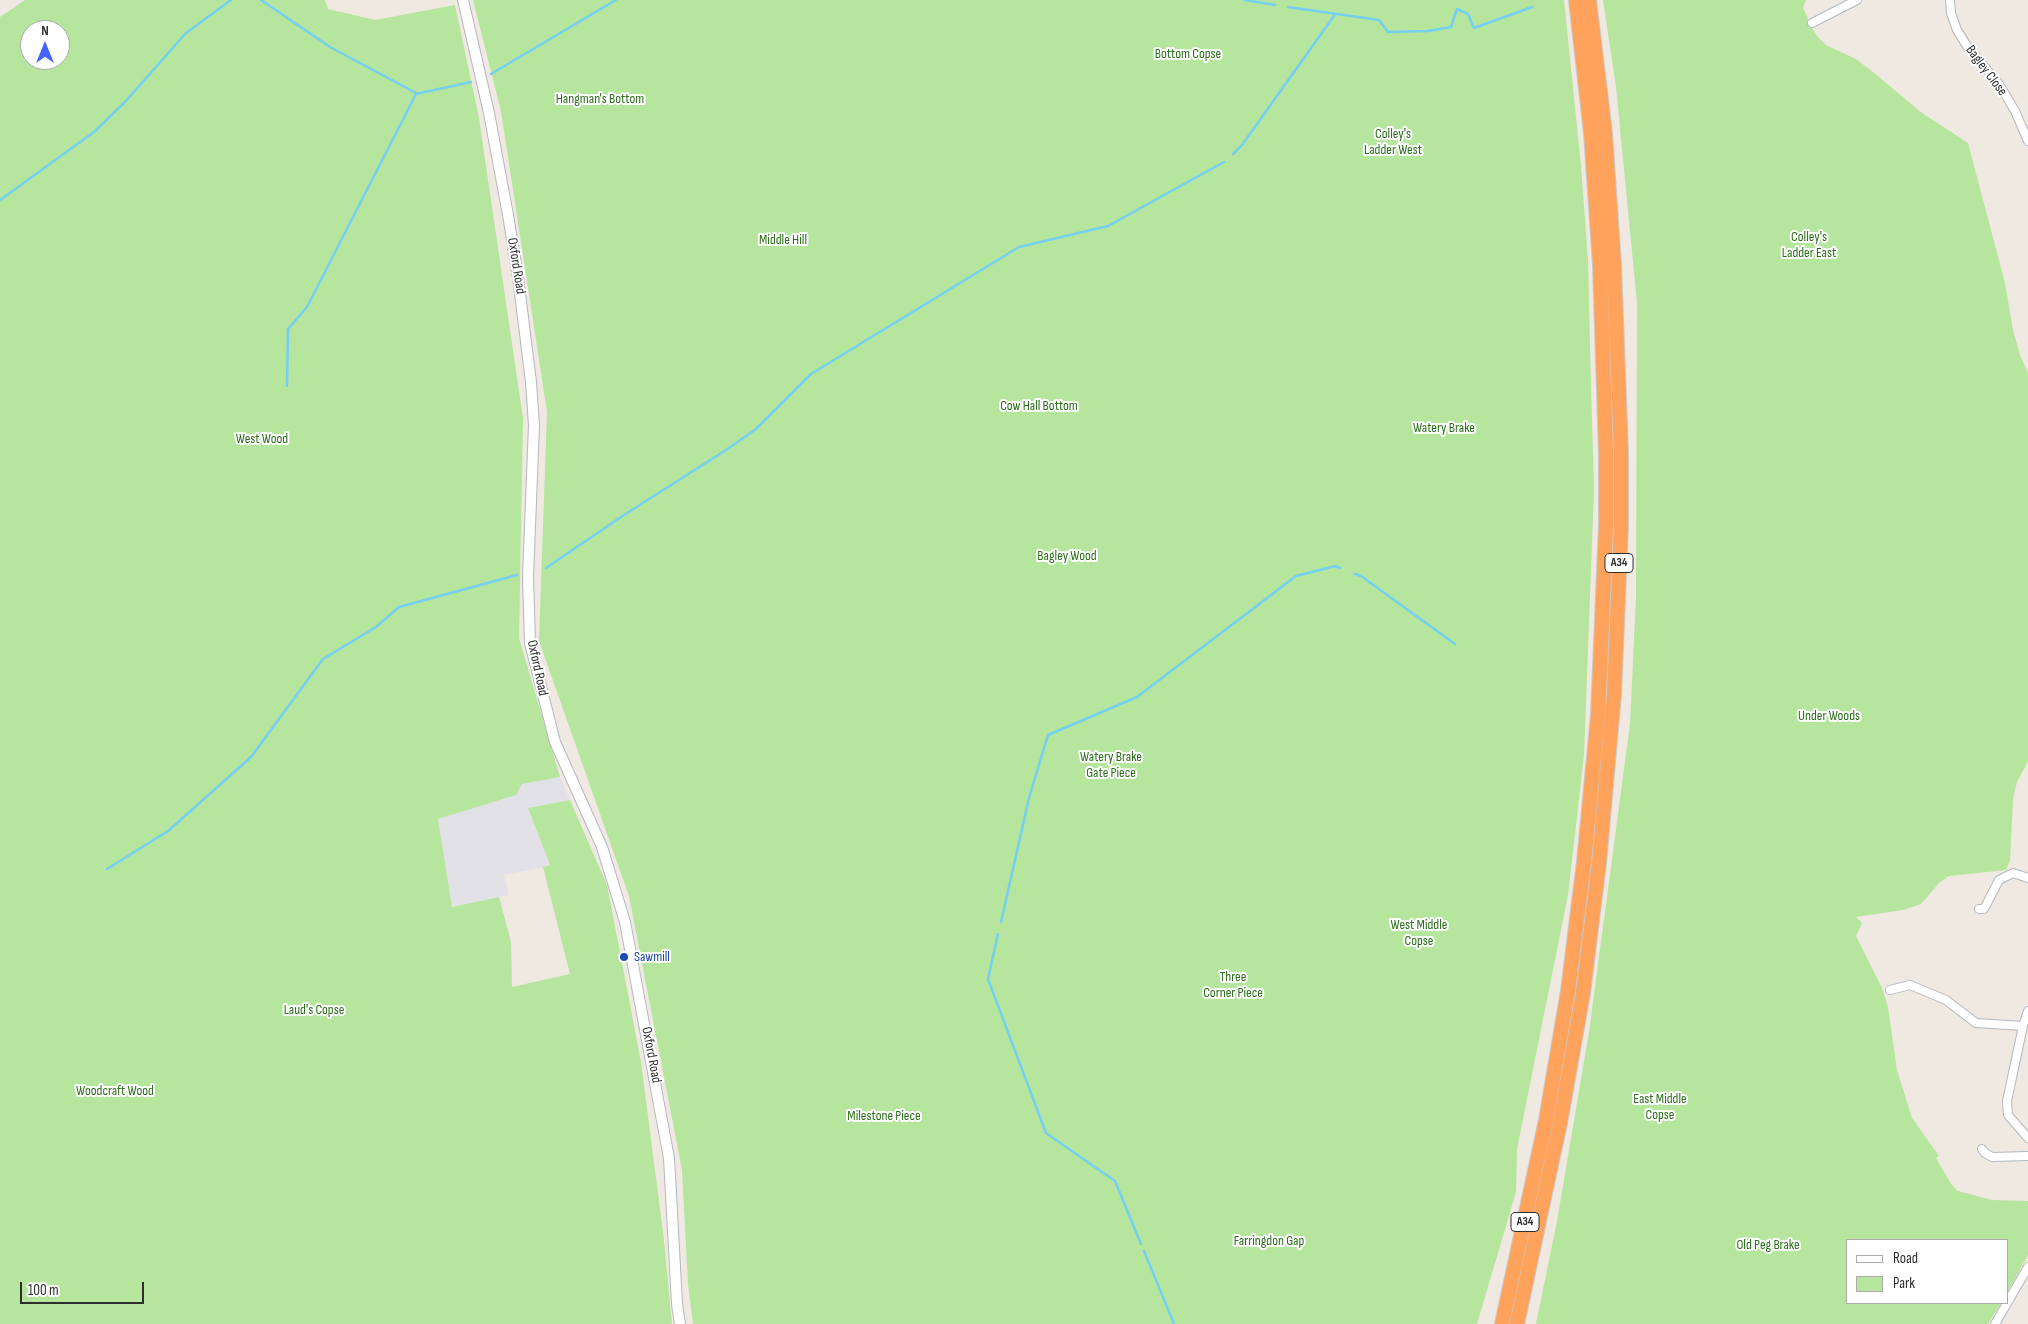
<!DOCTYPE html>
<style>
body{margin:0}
#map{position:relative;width:2028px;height:1324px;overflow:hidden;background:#efe9e1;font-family:"Sofia Sans Condensed",sans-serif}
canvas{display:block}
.legend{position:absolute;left:1846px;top:1239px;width:162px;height:65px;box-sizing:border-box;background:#fff;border:1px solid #ababab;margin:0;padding:6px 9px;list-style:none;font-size:15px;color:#2e2e2e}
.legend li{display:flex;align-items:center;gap:10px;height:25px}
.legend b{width:25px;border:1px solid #ababab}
.north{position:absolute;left:20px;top:20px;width:50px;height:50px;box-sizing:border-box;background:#fff;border:1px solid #ababab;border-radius:50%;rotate:0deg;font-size:14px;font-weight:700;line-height:20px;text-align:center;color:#2e2e2e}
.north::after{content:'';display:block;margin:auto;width:18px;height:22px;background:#4264fb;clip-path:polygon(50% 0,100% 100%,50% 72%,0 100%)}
.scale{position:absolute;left:20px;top:1282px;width:124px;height:22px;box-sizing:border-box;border:2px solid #2e2e2e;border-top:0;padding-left:6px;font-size:15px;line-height:18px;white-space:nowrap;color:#2e2e2e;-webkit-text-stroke:4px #fff;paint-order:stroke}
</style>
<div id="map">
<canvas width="2028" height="1324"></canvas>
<ul class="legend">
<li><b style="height:6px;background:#fff"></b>Road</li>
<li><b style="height:14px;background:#b6e59e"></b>Park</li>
</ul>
<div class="north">N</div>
<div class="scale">100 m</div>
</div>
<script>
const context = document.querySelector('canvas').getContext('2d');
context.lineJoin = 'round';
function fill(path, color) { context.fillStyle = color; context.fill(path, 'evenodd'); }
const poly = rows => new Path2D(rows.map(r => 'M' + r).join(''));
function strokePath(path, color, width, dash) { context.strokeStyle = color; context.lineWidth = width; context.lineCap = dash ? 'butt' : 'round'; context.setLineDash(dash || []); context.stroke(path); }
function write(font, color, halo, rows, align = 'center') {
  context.font = font + ' "Sofia Sans Condensed",sans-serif'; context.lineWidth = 4; context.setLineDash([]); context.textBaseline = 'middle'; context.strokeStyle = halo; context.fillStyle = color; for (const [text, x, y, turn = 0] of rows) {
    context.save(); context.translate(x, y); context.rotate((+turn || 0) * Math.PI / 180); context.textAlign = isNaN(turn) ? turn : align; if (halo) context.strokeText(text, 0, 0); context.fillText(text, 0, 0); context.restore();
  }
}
fill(poly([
 [560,777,570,800,529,808,550,866,504,875,509,895,452,907,438,819,515,795,522,784]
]), '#e3e1e8');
fill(poly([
 [25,0,325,0,328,9,375,20,455,5,479,118,523,419,519,638,560,777,522,784,516,795,438,819,452,907,499,897,511,942,512,987,570,974,543,867,550,865,528,808,570,800,607,885,641,1062,664,1240,672,1324,0,1324,0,17],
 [30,30,60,30,60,60,30,60],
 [473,0,1564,0,1581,166,1588,260,1591,387,1594,489,1584,755,1568,895,1517,1149,1516,1192,1477,1324,693,1324,688,1284,682,1170,629,896,539,641,547,412,501,111],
 [1603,0,1806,0,1803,7,1810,24,1817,36,1826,45,1856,59,1873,72,1922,113,1968,143,2005,283,2013,330,2020,355,2028,373,2028,761,2017,782,2013,799,2010,860,2006,870,1949,876,1939,883,1921,904,1903,910,1856,917,1862,923,1856,936,1882,988,1888,1007,1897,1070,1912,1118,1939,1156,1936,1158,1951,1184,1958,1191,1992,1200,2028,1201,2028,1255,2007,1293,2007,1240,1847,1240,1847,1303,2001,1303,1988,1324,1536,1324,1557,1221,1589,1032,1630,724,1636,597,1637,303,1616,87]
]), '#b6e59e');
strokePath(poly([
 [261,0,330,47,416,93],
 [1245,0,1275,5],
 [1288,7,1379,20,1388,32,1428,31,1451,27,1457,9,1468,14,1474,28,1532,7],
 [491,74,616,0],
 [1233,154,1242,145,1334,16],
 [0,200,94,132,125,102,186,33,231,0],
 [287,386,288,329,307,307,416,94,471,82],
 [546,568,624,515,726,450,756,429,811,374,1019,247,1108,226,1224,162],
 [1355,574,1361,576,1455,644],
 [107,869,168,831,251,757,323,659,376,627,399,607,517,575],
 [1001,922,1029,798,1048,735,1137,697,1296,576,1335,566,1340,568],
 [998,934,988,979,1046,1133,1115,1181,1141,1244],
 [1144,1251,1174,1324]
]), '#75cff0', 2.5);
const street = poly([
 [1950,0,1951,13,1957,30,1967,46,1999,84,2015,111,2028,141],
 [1812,23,1857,0],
 [1979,909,1984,909,1999,880,2013,873,2028,878],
 [1890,990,1910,985,1946,1000,1976,1023,2023,1026],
 [2028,1011,2023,1026,2007,1101,2008,1115,2028,1138],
 [1982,1149,1985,1153,1992,1157,2028,1156],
 [1995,1324,2028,1267]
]);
const secondary = poly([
 [463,0,489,113,508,215,518,277,531,382,534,425,528,577,530,643,555,742,602,847,625,922,669,1158,677,1304,680,1324]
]);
const highway = poly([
 [1502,1324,1546,1120,1568,991,1584,862,1598,715,1606,525,1606,453,1600,265,1591,133,1576,0],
 [1517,1324,1560,1123,1583,993,1599,863,1614,695,1621,525,1621,453,1614,265,1605,133,1589,0]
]);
strokePath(street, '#b4b7c1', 10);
strokePath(secondary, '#b4b7c1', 12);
strokePath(highway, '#c9c9c9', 16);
strokePath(street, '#fff', 8);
strokePath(secondary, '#fff', 10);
strokePath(highway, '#ffa35c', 14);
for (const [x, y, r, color] of [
 [624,957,5,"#1a4fb4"]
]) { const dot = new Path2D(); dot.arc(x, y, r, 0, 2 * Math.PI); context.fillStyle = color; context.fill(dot); strokePath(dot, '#fff', 2); }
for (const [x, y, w] of [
 [1619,563,28],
 [1525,1222,28]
]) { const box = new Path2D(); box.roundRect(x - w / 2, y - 9.5, w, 19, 4); context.fillStyle = '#fff'; context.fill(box); strokePath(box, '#2e2e2e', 1); }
write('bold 12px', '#2e2e2e', null, [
 ["A34",1619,563],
 ["A34",1525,1222]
]);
write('14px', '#2c6e1b', '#fff', [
 ["Bottom Copse",1188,54],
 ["Hangman's Bottom",600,99],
 ["Colley's",1393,134],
 ["Ladder West",1393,150],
 ["Colley's",1809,237],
 ["Ladder East",1809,253],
 ["Middle Hill",783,240],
 ["Cow Hall Bottom",1039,406],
 ["Watery Brake",1444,428],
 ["West Wood",262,439],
 ["Bagley Wood",1067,556],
 ["Under Woods",1829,716],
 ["Watery Brake",1111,757],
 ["Gate Piece",1111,773],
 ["West Middle",1419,925],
 ["Copse",1419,941],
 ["Three",1233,977],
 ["Corner Piece",1233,993],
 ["Laud's Copse",314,1010],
 ["Woodcraft Wood",115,1091],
 ["East Middle",1660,1099],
 ["Copse",1660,1115],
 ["Milestone Piece",884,1116],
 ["Farringdon Gap",1269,1241],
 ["Old Peg Brake",1768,1245]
]);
write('14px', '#2e2e2e', '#fff', [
 ["Bagley Close",1986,71,53],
 ["Oxford Road",516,266,81],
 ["Oxford Road",537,668,78],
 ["Oxford Road",651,1055,79]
]);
write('14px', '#164399', '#fff', [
 ["Sawmill",634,957]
], 'left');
</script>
